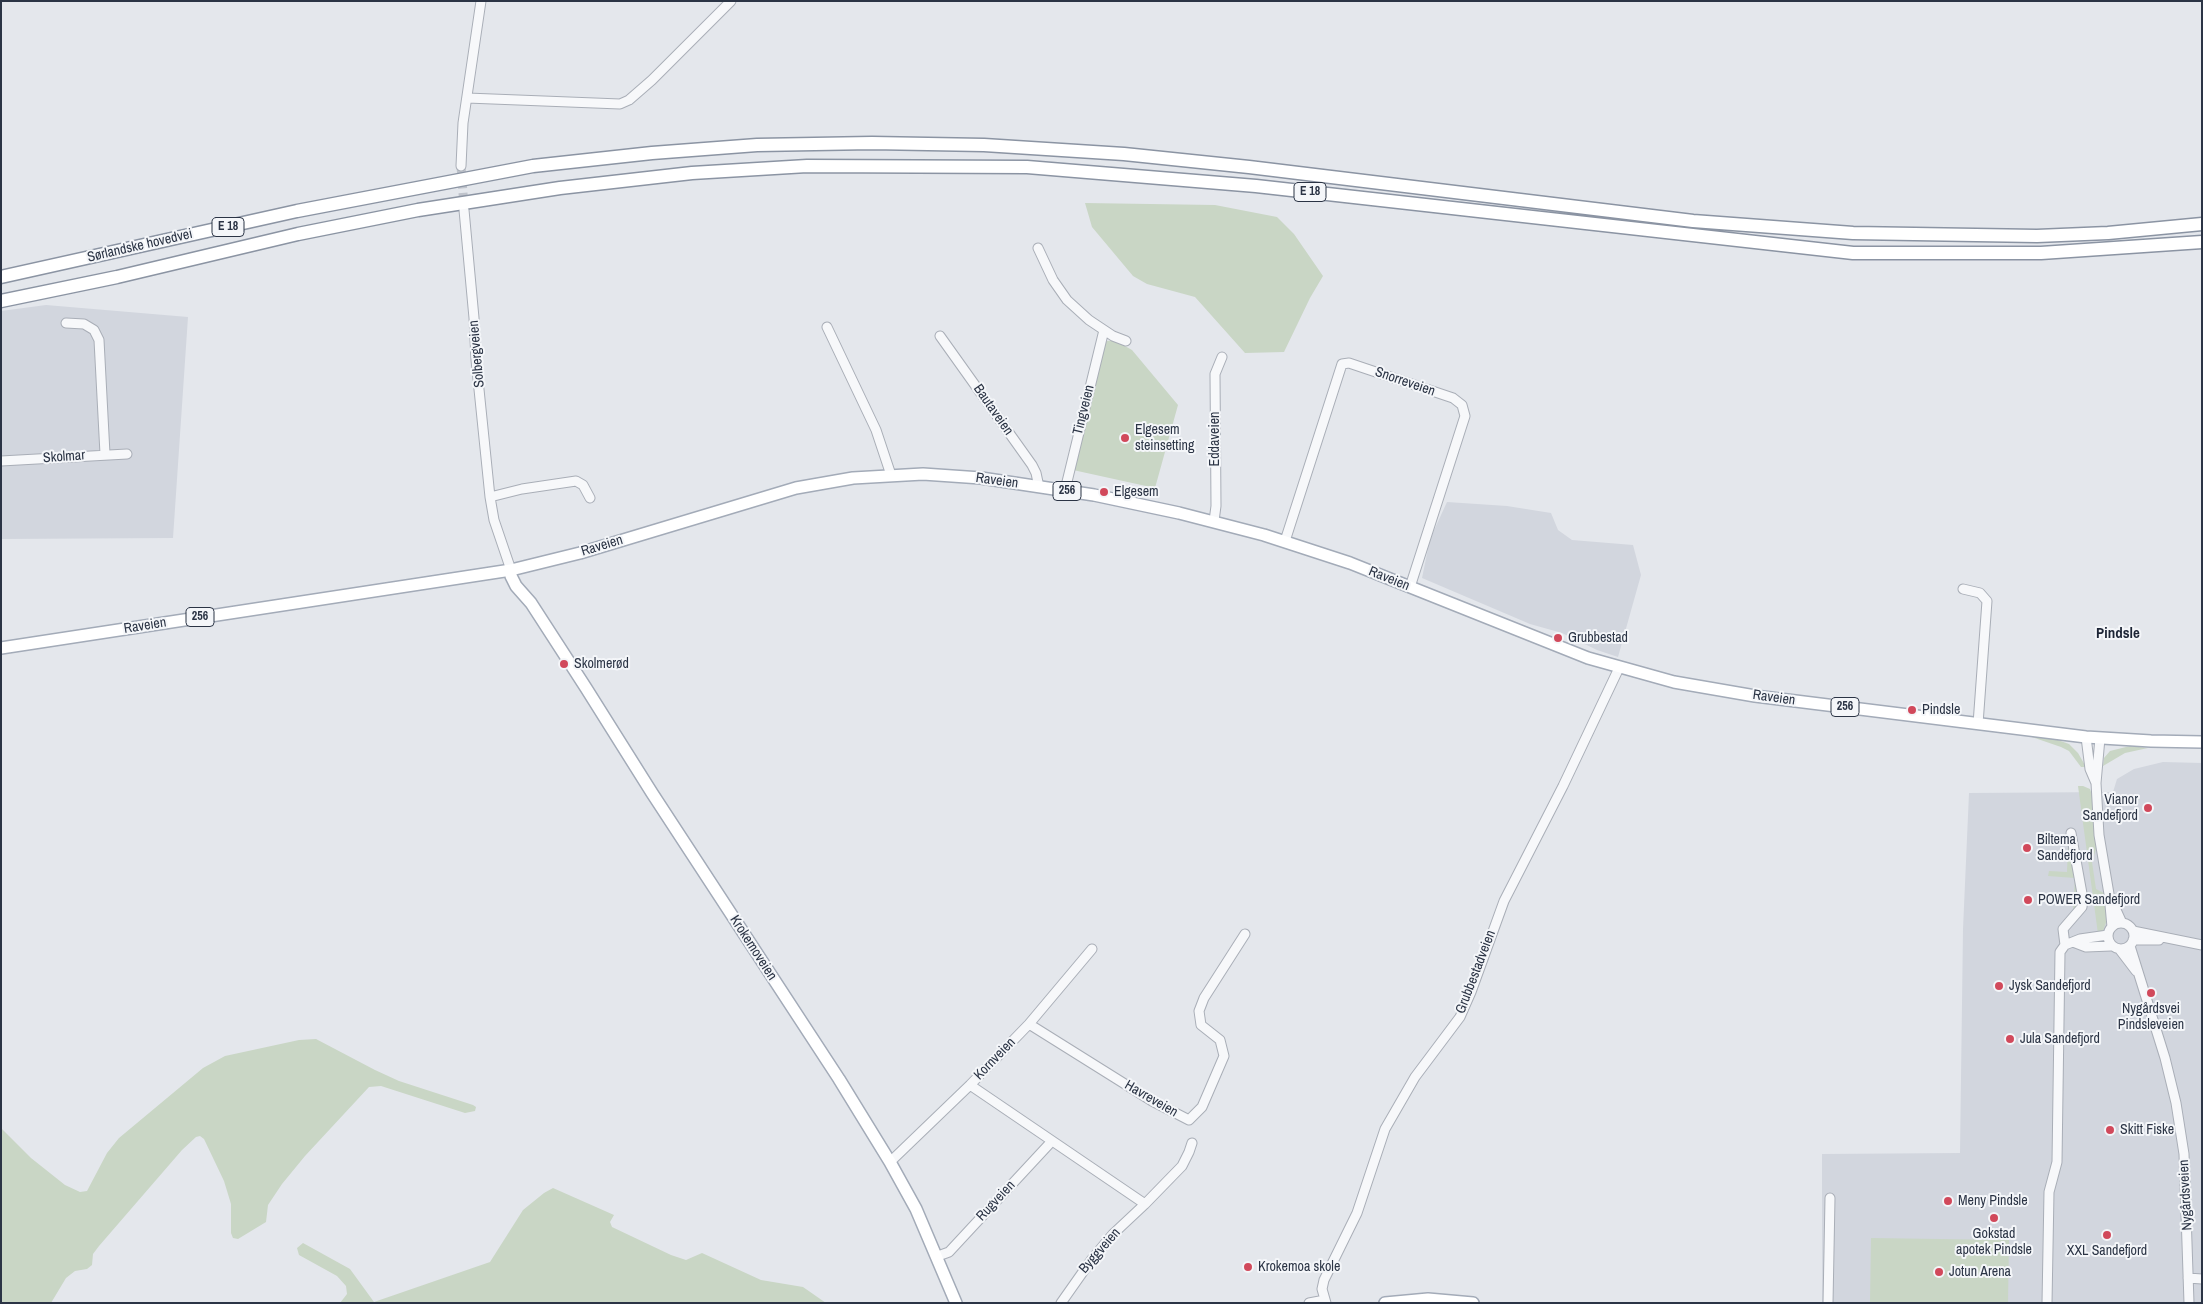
<!DOCTYPE html>
<meta charset="utf-8">
<style>
body{margin:0}
#map{position:relative;width:2203px;height:1304px;overflow:hidden;background:#e4e7ec;font-family:"Archivo Narrow",sans-serif}
canvas{display:block}
.frame{position:absolute;inset:0;border:2px solid #2b3445;pointer-events:none}
</style>
<div id="map">
<canvas width="2203" height="1304"></canvas>
<div class="frame"></div>
</div>
<script>
const context = document.querySelector('canvas').getContext('2d');
context.lineJoin = 'round';
function fill(path, color) { context.fillStyle = color; context.fill(path, 'evenodd'); }
const poly = rows => new Path2D(rows.map(r => 'M' + r).join(''));
function strokePath(path, color, width, dash) { context.strokeStyle = color; context.lineWidth = width; context.lineCap = dash ? 'butt' : 'round'; context.setLineDash(dash || []); context.stroke(path); }
function write(font, color, halo, rows, align = 'center') {
  context.font = font + ' "Archivo Narrow",sans-serif'; context.lineWidth = 4; context.setLineDash([]); context.textBaseline = 'middle'; context.strokeStyle = halo; context.fillStyle = color; for (const [text, x, y, turn = 0] of rows) {
    context.save(); context.translate(x, y); context.rotate((+turn || 0) * Math.PI / 180); context.textAlign = isNaN(turn) ? turn : align; if (halo) context.strokeText(text, 0, 0); context.fillText(text, 0, 0); context.restore();
  }
}
fill(poly([
 [46,305,188,317,173,538,1,539,1,311],
 [1447,502,1507,506,1551,513,1558,530,1572,540,1633,545,1641,575,1618,657,1597,650,1562,633,1530,624,1422,578,1430,539],
 [2163,762,2202,763,2202,1303,1822,1303,1822,1154,1960,1153,1963,929,1969,793,2113,792,2117,779,2134,769]
]), '#d2d6de');
fill(poly([
 [1085,203,1215,205,1277,217,1294,234,1323,276,1310,298,1284,352,1245,353,1195,297,1147,284,1133,276,1092,227],
 [1114,340,1132,350,1178,405,1155,488,1073,470,1103,347,1107,341],
 [2029,736,2055,739,2069,744,2078,753,2086,767,2081,767,2069,751,2061,747],
 [2130,746,2148,748,2125,753,2103,766,2104,758,2110,751],
 [2078,786,2083,786,2090,789,2093,798,2096,849,2092,862,2096,889,2104,893,2108,917,2103,931,2098,934],
 [2068,843,2077,876,2079,903,2075,911,2073,911,2075,878,2048,876,2049,871,2067,872],
 [316,1039,375,1070,399,1081,473,1105,476,1107,475,1111,465,1113,381,1086,369,1087,305,1156,282,1184,268,1205,266,1222,238,1239,233,1238,231,1233,231,1204,224,1181,204,1139,200,1136,196,1137,182,1150,99,1246,93,1254,92,1265,87,1269,75,1271,66,1278,51,1303,1,1303,1,1128,31,1158,65,1185,80,1192,87,1191,107,1153,119,1138,203,1068,225,1056,299,1040],
 [553,1188,614,1215,610,1222,612,1227,671,1255,686,1260,702,1253,761,1280,803,1287,826,1303,340,1303,347,1294,346,1286,337,1276,299,1255,297,1248,303,1243,350,1269,374,1302,490,1262,523,1210,544,1193],
 [1871,1238,2009,1240,2008,1303,1870,1303]
]), '#c9d6c5');
strokePath(poly([
 [461,166,464,207]
]), '#bfc3cb', 9, [9, 4.5]);
const minor = poly([
 [467,98,620,104,629,100,652,80,731,1],
 [461,166,463,123,481,1],
 [464,210,474,318,476,360,490,497,494,520,511,570],
 [1038,248,1053,280,1067,300,1089,320,1113,336,1126,341],
 [66,323,84,324,94,330,99,340,105,454],
 [827,327,876,430,891,475],
 [940,336,1032,465,1036,473,1039,487],
 [1,461,127,454],
 [1065,490,1104,330],
 [490,497,522,489,576,481,583,485,590,498],
 [1214,521,1216,506,1215,374,1222,357],
 [1285,541,1342,364,1349,363,1453,398,1462,405,1465,416,1410,587],
 [1963,589,1980,593,1987,601,1978,724],
 [2086,737,2090,769,2096,783],
 [2100,738,2096,783,2099,835,2109,894,2112,927],
 [2112,901,2122,923],
 '2108 936a13 13 0 1 1 26 0a13 13 0 1 1-26 0Z',
 [2133,931,2202,945],
 [2133,940,2159,940],
 [2073,942,2086,947,2111,946],
 [2065,945,2063,929,2082,907,2083,899,2071,833],
 [2130,946,2165,1058,2176,1103,2184,1154,2189,1303],
 [2120,950,2136,971],
 [1029,1024,1152,1101,1189,1120,1202,1107,1224,1056,1220,1040,1201,1025,1199,1011,1204,998,1245,934],
 [970,1085,1145,1204,1182,1166,1189,1152,1192,1143],
 [890,1162,970,1085,1029,1024,1092,949],
 [938,1256,949,1252,1052,1141],
 [2188,1278,2202,1279],
 [1061,1303,1092,1259,1113,1234,1145,1204],
 [1309,1303,1325,1300],
 [1326,1303,1322,1289,1324,1280,1357,1213,1385,1129,1415,1077,1460,1017,1471,992,1504,901,1563,786,1619,668],
 [1828,1303,1830,1198],
 [2047,1303,2049,1192,2057,1162,2060,952,2065,945,2080,939,2108,935]
]);
const major = poly([
 [511,570,511,576,516,586,531,603,586,688,652,793,839,1079,890,1162,916,1209,956,1303],
 [1,648,511,570,580,553,796,488,853,478,923,474,981,478,1094,495,1179,513,1264,535,1350,563,1588,658,1674,682,1755,696,2086,737,2151,741,2202,742],
 [1385,1303,1428,1299,1473,1303]
]);
const highway = poly([
 [1,277,297,211,533,166,652,153,757,145,872,143,984,145,1124,154,1249,167,1693,221,1853,233,2037,236,2108,233,2202,224],
 [1,301,117,277,298,234,418,210,560,188,692,173,807,166,1027,167,1256,186,1853,253,2041,253,2202,242]
]);
strokePath(minor, '#a9aeb7', 11);
strokePath(major, '#a3abb8', 14);
strokePath(highway, '#8b94a3', 15);
strokePath(minor, '#f7f8fa', 9);
strokePath(major, '#fff', 11);
strokePath(highway, '#fff', 12);
for (const [x, y, r, color] of [
 [1125,438,5,"#d1495b"],
 [1104,492,5,"#d1495b"],
 [1558,638,5,"#d1495b"],
 [564,664,5,"#d1495b"],
 [1912,710,5,"#d1495b"],
 [2148,808,5,"#d1495b"],
 [2027,848,5,"#d1495b"],
 [2028,900,5,"#d1495b"],
 [1999,986,5,"#d1495b"],
 [2151,993,5,"#d1495b"],
 [2010,1039,5,"#d1495b"],
 [2110,1130,5,"#d1495b"],
 [1948,1201,5,"#d1495b"],
 [1994,1218,5,"#d1495b"],
 [2107,1235,5,"#d1495b"],
 [1248,1267,5,"#d1495b"],
 [1939,1272,5,"#d1495b"]
]) { const dot = new Path2D(); dot.arc(x, y, r, 0, 2 * Math.PI); context.fillStyle = color; context.fill(dot); strokePath(dot, '#f4f6f9', 2); }
for (const [x, y, w] of [
 [1310,192,32],
 [228,227,32],
 [1067,491,28],
 [200,617,28],
 [1845,707,28]
]) { const box = new Path2D(); box.roundRect(x - w / 2, y - 9.5, w, 19, 4); context.fillStyle = '#f4f6f9'; context.fill(box); strokePath(box, '#2b3445', 1); }
write('bold 12px', '#2b3445', null, [
 ["E 18",1310,192],
 ["E 18",228,227],
 ["256",1067,491],
 ["256",200,617],
 ["256",1845,707]
]);
write('14px', '#2b3445', '#f4f6f9', [
 ["Sørlandske hovedvei",140,246,-13],
 ["Solbergveien",477,354,-95],
 ["Snorreveien",1405,382,19],
 ["Bautaveien",993,410,55],
 ["Tingveien",1084,410,-76],
 ["Eddaveien",1215,439,-90],
 ["Skolmar",64,457,-4],
 ["Raveien",997,481,8],
 ["Raveien",602,546,-17],
 ["Raveien",1389,579,22],
 ["Raveien",145,626,-9],
 ["Raveien",1774,698,8],
 ["Krokemoveien",753,948,57],
 ["Grubbestadveien",1476,972,-69],
 ["Kornveien",995,1059,-46],
 ["Havreveien",1151,1099,30],
 ["Nygårdsveien",2186,1195,-93],
 ["Rugveien",996,1201,-47],
 ["Byggveien",1100,1251,-49]
]);
write('14px', '#2b3445', '#f4f6f9', [
 ["Elgesem",1135,430],
 ["steinsetting",1135,446],
 ["Elgesem",1114,492],
 ["Grubbestad",1568,638],
 ["Skolmerød",574,664],
 ["Pindsle",1922,710],
 ["Vianor",2138,800,"right"],
 ["Sandefjord",2138,816,"right"],
 ["Biltema",2037,840],
 ["Sandefjord",2037,856],
 ["POWER Sandefjord",2038,900],
 ["Jysk Sandefjord",2009,986],
 ["Nygårdsvei",2151,1009,"center"],
 ["Pindsleveien",2151,1025,"center"],
 ["Jula Sandefjord",2020,1039],
 ["Skitt Fiske",2120,1130],
 ["Meny Pindsle",1958,1201],
 ["Gokstad",1994,1234,"center"],
 ["apotek Pindsle",1994,1250,"center"],
 ["XXL Sandefjord",2107,1251,"center"],
 ["Krokemoa skole",1258,1267],
 ["Jotun Arena",1949,1272]
], 'left');
write('bold 15px', '#1d2536', '#f4f6f9', [
 ["Pindsle",2118,634]
]);
</script>
